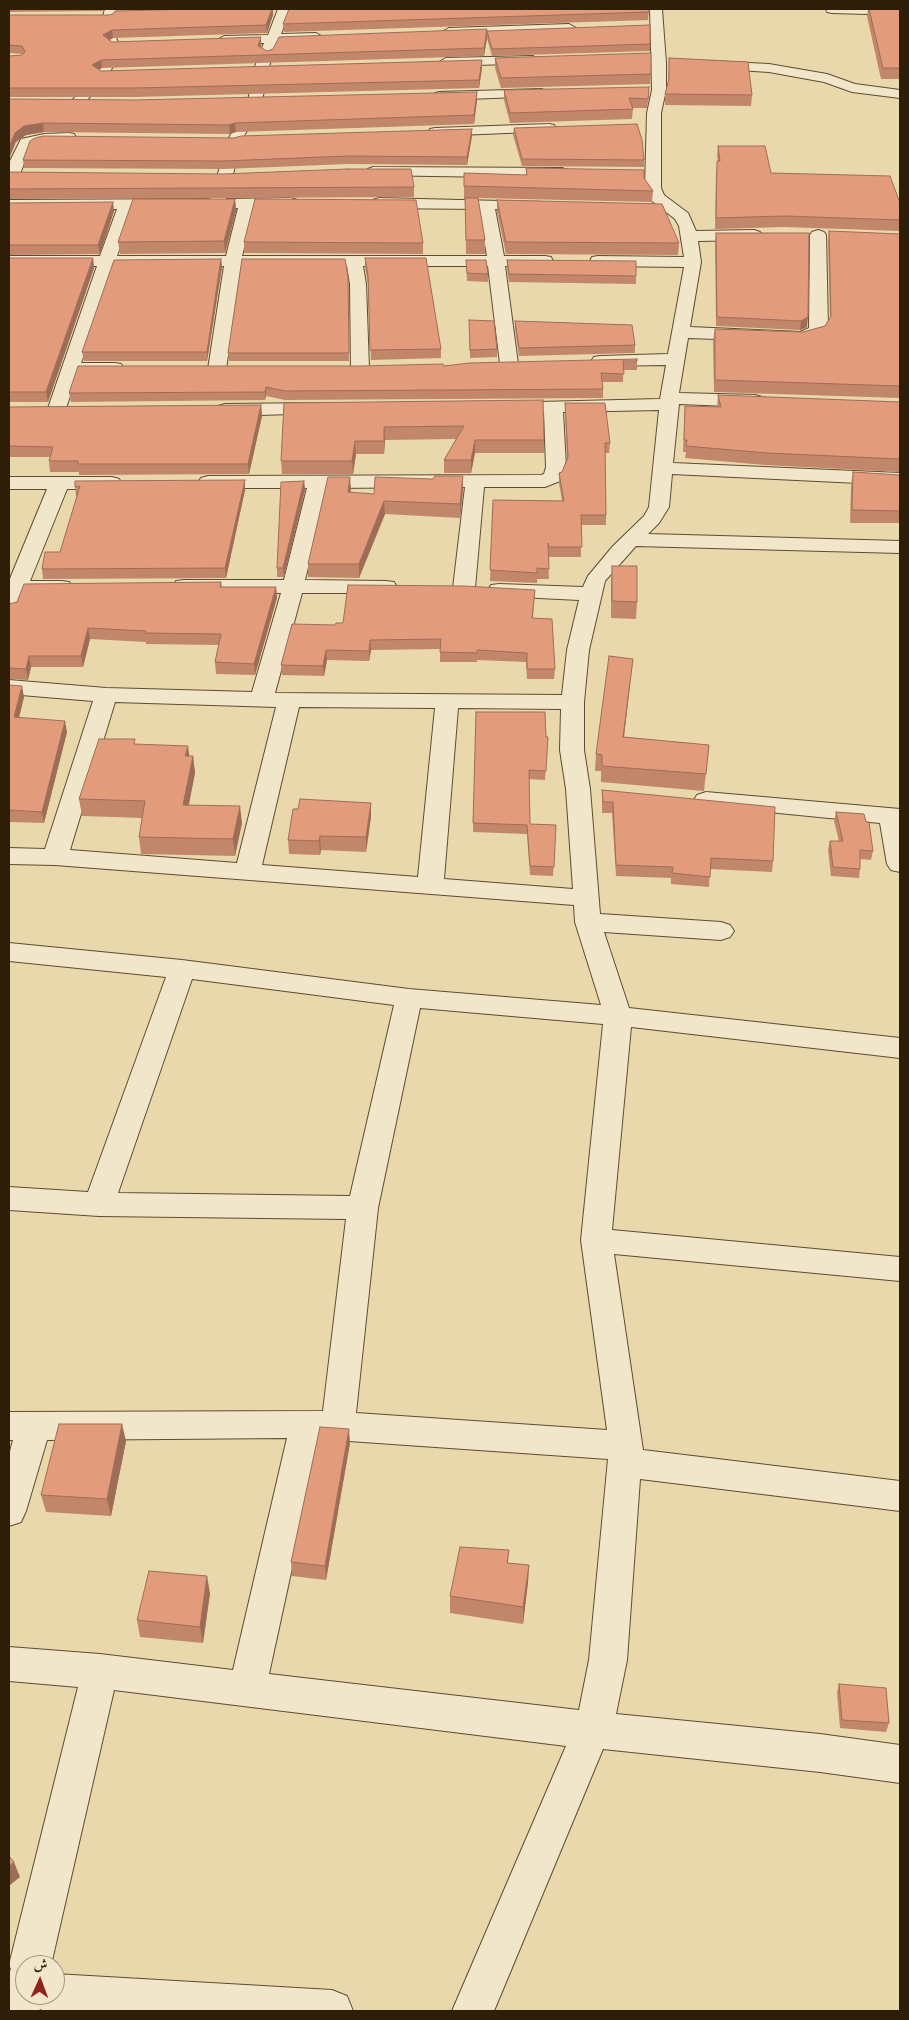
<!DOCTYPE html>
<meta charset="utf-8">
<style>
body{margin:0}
#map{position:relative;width:909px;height:2020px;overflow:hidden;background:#e9d8ac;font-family:"Sorts Mill Goudy",Amiri,serif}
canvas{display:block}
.frame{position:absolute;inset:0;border:10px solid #2e1e08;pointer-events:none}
.north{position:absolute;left:15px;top:1955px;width:50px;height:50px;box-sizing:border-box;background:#f1e6c9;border:1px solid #a3967c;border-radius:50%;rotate:2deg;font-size:14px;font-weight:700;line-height:20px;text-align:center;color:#2e1e08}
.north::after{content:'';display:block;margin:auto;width:18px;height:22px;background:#8f2418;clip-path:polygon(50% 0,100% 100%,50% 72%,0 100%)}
</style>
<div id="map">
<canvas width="909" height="2020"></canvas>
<div class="frame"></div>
<div class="north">ش</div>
</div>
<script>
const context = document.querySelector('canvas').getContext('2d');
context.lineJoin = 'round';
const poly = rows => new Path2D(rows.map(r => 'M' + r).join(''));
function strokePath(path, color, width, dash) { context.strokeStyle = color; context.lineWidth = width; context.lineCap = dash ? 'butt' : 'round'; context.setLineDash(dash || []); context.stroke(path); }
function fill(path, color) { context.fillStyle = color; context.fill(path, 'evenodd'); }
const minor = poly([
 [105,9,117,9,113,31,121,49,109,74,82,106,72,106,70,103,96,73,107,49,99,31,105,9],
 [278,9,290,9,281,34,316,33,323,37,316,41,278,42,268,69,262,101,243,138,226,199,291,198,297,200,299,203,297,206,291,208,254,208,242,256,487,256,479,209,379,208,373,206,371,203,373,200,379,198,542,202,544,205,542,208,536,210,495,209,504,256,545,256,551,257,553,261,551,265,545,266,505,266,518,364,515,368,509,369,503,368,500,364,488,266,363,266,366,284,369,368,366,372,360,373,354,372,351,368,350,284,347,266,241,266,226,369,223,373,217,374,211,373,208,369,224,266,114,266,81,363,115,363,121,364,124,368,121,372,115,373,78,373,65,411,63,415,56,417,49,415,47,411,97,266,9,266,9,256,100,256,117,209,9,210,9,200,210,199,229,138,248,101,254,69,264,43,224,44,217,40,224,36,268,35,278,9],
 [238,208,226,256,117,256,133,209,238,208],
 [650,9,662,9,666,63,666,90,661,113,661,188,664,195,688,213,696,231,754,230,760,232,762,235,760,238,754,240,698,241,701,262,690,327,800,332,809,328,810,235,812,232,818,230,824,232,826,235,828,327,822,336,802,342,688,338,679,393,755,395,762,397,764,401,762,405,755,407,679,404,673,463,900,473,900,485,672,474,669,507,659,523,648,534,900,541,900,553,636,546,605,581,589,650,584,702,584,750,590,789,600,914,721,922,730,925,734,931,730,937,721,940,604,932,629,1008,900,1038,900,1058,631,1027,612,1230,900,1257,900,1281,614,1254,643,1450,900,1481,900,1511,640,1479,627,1660,616,1714,820,1734,900,1745,900,1783,820,1772,603,1749,494,2011,452,2011,566,1746,114,1690,51,1965,25,1965,25,1995,55,1995,55,1974,332,1990,347,1996,353,2011,44,2011,40,2009,39,2011,9,2011,9,1973,11,1969,9,1965,78,1687,9,1681,9,1647,100,1654,233,1670,287,1438,47,1440,26,1511,21,1522,9,1526,9,1455,13,1440,9,1440,9,1412,323,1411,346,1219,99,1216,9,1210,9,1187,88,1192,166,977,9,961,9,943,182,960,409,989,601,1005,575,922,574,905,55,865,9,864,9,848,45,849,93,701,9,694,9,680,106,688,252,692,281,593,184,592,176,591,173,586,176,581,184,580,284,580,307,488,208,488,201,486,198,482,201,478,208,476,541,475,544,474,546,467,544,412,505,413,498,411,496,407,498,403,660,399,666,365,600,366,594,365,591,361,594,357,600,356,668,354,684,267,598,266,592,265,590,261,592,257,598,256,684,257,679,226,675,219,652,201,645,188,647,113,652,90,650,9],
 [659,410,649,507,644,516,613,546,588,576,583,587,499,584,491,585,488,590,491,595,499,596,579,600,567,650,562,695,275,693,302,593,386,593,394,592,397,587,394,582,386,581,305,580,327,488,465,487,453,588,456,593,464,594,472,593,475,588,484,487,545,487,560,481,566,467,563,412,659,410],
 [115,702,276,707,237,863,70,850,115,702],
 [299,707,435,708,418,877,262,865,299,707],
 [458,708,561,709,560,750,566,789,573,889,444,879,458,708],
 [192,979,394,1005,350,1196,118,1193,192,979],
 [420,1008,603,1024,581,1240,607,1430,356,1413,378,1208,420,1008],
 [320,1439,608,1459,589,1660,579,1710,269,1674,320,1439],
 [826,9,900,9,900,15,832,13,827,12,826,9],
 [569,24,576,28,574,31,449,36,442,32,449,28,569,24],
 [533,56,540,60,538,63,446,66,439,62,446,58,533,56],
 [711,61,769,64,827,74,855,84,900,90,900,98,852,92,824,82,769,72,706,68,704,65,706,62,711,61],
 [542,89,549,93,547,96,440,100,435,99,433,96,435,93,440,92,542,89],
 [549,124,554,125,556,128,554,131,435,136,430,135,428,132,430,129,435,128,549,124],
 [69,133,74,134,76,137,74,140,31,145,20,174,17,177,9,178,9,163,21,139,44,134,69,133],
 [373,167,562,168,567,170,570,173,567,176,562,178,368,175,365,172,368,169,373,167],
 [320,403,327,405,329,409,327,413,225,416,218,414,216,410,218,406,225,404,320,403],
 [9,477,112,477,119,479,122,483,119,487,112,489,67,489,30,581,61,581,69,582,72,587,69,592,61,593,25,593,17,612,9,613,9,581,47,489,9,489,9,477],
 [706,792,900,809,900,872,891,870,887,864,880,823,697,805,694,800,697,795,706,792]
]);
strokePath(minor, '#5d4c31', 2);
fill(minor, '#f1e6c9');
fill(poly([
 [9,9,107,9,103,11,9,12],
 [195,9,273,9,273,15,267,33,113,38,110,40,112,42,261,37,261,45,260,48,267,51,487,29,487,38,484,56,102,68,99,70,101,71,482,60,482,68,479,88,135,97,9,97,9,56,22,55,23,54,9,53,9,15,108,15],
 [649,9,648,20,284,32,283,24],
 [868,9,900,9,900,79,881,79,867,16],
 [487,31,650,44,650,51,492,56,487,38],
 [495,58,651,74,650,84,501,88,495,68],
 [669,58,752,95,751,106,665,105,665,94,668,83],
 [504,90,649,96,647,108,633,108,632,119,510,123,504,100],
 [9,99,134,100,477,100,474,124,236,132,230,134,44,132,26,135,16,142],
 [514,128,644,160,644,167,522,166,513,135],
 [472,129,472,136,467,165,348,164,224,169,24,168,23,160,234,138],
 [718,146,771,173,900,203,900,231,784,227,715,229,716,171,718,161,717,156],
 [526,168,644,178,653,191,652,202,478,198,485,240,485,254,466,254,465,198,472,198,464,198,464,173,526,175],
 [9,172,414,187,414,197,9,199],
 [235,199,236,211,225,253,120,254,118,242],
 [497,200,679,243,678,255,506,254,497,212],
 [9,203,114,211,100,254,9,255],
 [829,231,900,234,900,398,714,392,713,341,715,329,803,332,825,326,830,318,828,242],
 [716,233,807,327,800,330,716,326,715,242],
 [244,242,423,243,423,254,244,253],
 [9,258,93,258,94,268,48,402,9,402],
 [365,258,441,349,441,358,371,360,368,284,365,267],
 [221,259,222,267,207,361,84,361,82,352],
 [466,260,488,274,488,282,467,281],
 [507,260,636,276,636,284,509,282,507,268],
 [348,276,349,361,229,361,228,353],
 [469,320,497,349,497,357,470,358],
 [515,321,635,345,635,353,519,356,515,329],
 [637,361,637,370,623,370,623,382,602,382,603,389,603,398,285,400,266,396,265,400,71,402,69,393,444,366],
 [718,395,900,402,900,472,765,465,685,458,686,452,683,452,685,406,717,407],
 [543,400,544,440,544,453,475,453,471,473,444,473,444,460,456,439,385,440,384,454,356,454,353,474,282,474,281,461,284,403],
 [565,403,610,443,609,453,605,453,606,515,606,525,581,525,581,557,549,557,548,556,549,579,537,579,537,583,490,581,493,500,562,501,559,483,559,473,562,472,567,459,565,413],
 [261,405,262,416,249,474,79,475,79,472,50,472,49,461,50,457,9,457,9,407],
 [853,472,900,475,900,523,850,523,851,485],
 [350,477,350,493,374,494,463,489,460,518,385,514,359,578,308,577,308,564],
 [304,481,305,490,284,577,277,577,277,568],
 [75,487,245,490,226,578,43,579,42,569,60,552,77,496,76,496],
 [612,566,637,602,636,619,611,618,611,583],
 [221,582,222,587,276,587,277,598,255,675,216,674,215,662,219,645,146,644,146,642,90,639,83,667,31,667,28,680,9,679,9,604],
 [535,590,533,618,555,669,554,679,527,679,526,662,477,660,477,662,440,662,440,649,371,650,369,661,327,660,324,676,282,675,281,665,335,625],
 [633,659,624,737,709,745,704,791,601,782,601,771,595,771,596,754],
 [9,685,24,697,19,718,67,732,44,823,9,822],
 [476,712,548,737,545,780,529,779,530,824,556,825,553,876,530,875,527,834,473,832],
 [136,744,189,756,193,756,195,773,189,805,242,823,235,856,141,854,139,837,142,818,82,816,79,799],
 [602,790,773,861,772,872,710,869,709,887,671,884,671,878,616,876,612,813,602,813],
 [371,803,371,817,366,852,321,850,320,855,289,854,288,840,298,809],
 [836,812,873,851,871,860,860,859,860,869,859,878,831,876,828,850,830,841,839,841,834,821],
 [126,1441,111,1516,46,1512,41,1495],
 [350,1443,326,1580,292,1576,291,1562],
 [509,1550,508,1563,529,1565,528,1582,523,1624,450,1613,450,1596],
 [210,1593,203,1643,140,1637,137,1620],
 [839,1684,889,1723,886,1732,840,1728,837,1692]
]), '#c2866b');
fill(poly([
 [272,9,273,9,273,15,267,33,266,25],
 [487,29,487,38,484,56,484,48],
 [112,30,113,38,104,43,103,35],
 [261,37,261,45,258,55,258,46],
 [101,60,102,68,93,73,92,65],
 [482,60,482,68,479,88,479,80],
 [477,92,477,100,474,124,474,115],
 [43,123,44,132,26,135,16,142,9,159,9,147,15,133,24,126],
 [235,123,236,132,230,134,229,125],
 [472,129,472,136,467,165,467,157],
 [235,199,236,211,225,253,224,241],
 [113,202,114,211,100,254,98,245],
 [93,258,94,268,48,402,46,392],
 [221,259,222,267,207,361,207,352],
 [808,317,807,327,800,330,801,321],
 [266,387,266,396,265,400,265,392],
 [261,405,262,416,249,474,248,464],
 [384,427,385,440,384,454],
 [475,440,475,453,471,473,471,460],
 [355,441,356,454,353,474,352,461],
 [463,476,463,489,460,518,460,504],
 [350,477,351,490,348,506,348,492],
 [245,480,245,490,226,578,225,568],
 [304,481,305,490,284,577,283,568],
 [384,501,385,514,359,578,359,564],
 [276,587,277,598,255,675,254,664],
 [88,628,90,639,83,667,81,656],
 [370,640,371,650,369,661,369,651],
 [326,650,327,660,324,676,323,666],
 [29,656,31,667,28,680,26,669],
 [633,659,631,675,622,754,623,737],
 [22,686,24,697,16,729,14,717],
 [65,721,67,732,44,823,42,812],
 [188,746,190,762,185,756],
 [193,756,195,773,185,822,183,805],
 [371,803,371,817,366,852,366,837],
 [240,806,242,823,235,856,233,839],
 [320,836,321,850,320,855,319,841],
 [122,1424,126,1441,111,1516,107,1499],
 [349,1429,350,1443,326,1580,325,1566],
 [529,1565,528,1582,523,1624,523,1607],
 [207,1576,210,1593,203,1643,200,1627],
 [14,1862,20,1877,9,1886,9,1866]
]), '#9e6d57');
const building = poly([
 [195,9,272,9,266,25,112,30,103,35,112,42,261,37,258,46,267,51,273,49,279,37,487,29,484,48,101,60,92,65,101,71,482,60,479,80,134,88,9,88,9,56,22,55,25,52,22,46,9,45,9,15,108,15,113,14,115,11,195,9],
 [289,9,649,9,649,12,283,24,289,9],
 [869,9,900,9,900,68,883,68,869,9],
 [650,25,650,44,492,49,487,31,650,25],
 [651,53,651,74,501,78,495,58,651,53],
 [669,58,748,62,752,95,665,94,669,79,669,58],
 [649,87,648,99,629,98,633,109,510,113,504,90,649,87],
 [477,92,474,115,235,123,229,125,43,123,24,126,15,133,9,147,9,99,134,100,477,92],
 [637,124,642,140,644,160,522,159,514,128,637,124],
 [472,129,467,157,348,156,223,161,23,160,30,141,35,138,43,136,234,138,241,136,472,129],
 [718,146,765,146,771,173,890,176,900,203,900,220,785,216,716,218,717,161,720,161,718,146],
 [526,168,644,170,644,178,653,191,464,186,464,173,527,175,526,168],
 [348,169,411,169,414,187,9,189,9,172,223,174,348,169],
 [465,198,478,198,485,240,466,240,465,198],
 [133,199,235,199,224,241,118,242,133,199],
 [255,199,416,200,423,243,244,242,255,199],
 [497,200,662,204,679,243,506,242,497,200],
 [113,202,98,245,9,245,9,203,113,202],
 [829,231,900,234,900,386,715,380,715,329,803,332,825,326,831,316,829,231],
 [716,233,809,233,808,317,801,321,717,317,716,233],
 [9,258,93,258,46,392,9,392,9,258],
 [365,258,426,258,441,349,370,350,368,275,365,258],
 [221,259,207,352,82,352,114,260,221,259],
 [242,259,345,259,348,276,349,353,228,353,242,259],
 [466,260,486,260,488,274,467,273,466,260],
 [507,260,636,261,636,276,509,274,507,260],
 [469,320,494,321,497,349,470,350,469,320],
 [515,321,632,325,635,345,519,348,515,321],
 [637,359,637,361,623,361,624,374,601,373,603,389,285,391,266,387,265,392,69,393,78,366,360,366,443,364,444,366,469,363,637,359],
 [718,395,900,402,900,459,767,453,686,446,687,440,684,440,685,406,721,407,718,395],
 [543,400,544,440,475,440,471,460,444,460,464,426,384,427,384,441,355,441,352,461,281,461,284,403,543,400],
 [565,403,605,403,610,443,605,443,606,515,581,515,582,547,549,547,548,543,549,569,537,568,537,573,490,570,493,500,564,501,559,473,562,472,568,457,565,403],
 [261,405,248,464,78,464,78,461,49,461,53,447,9,446,9,407,261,405],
 [853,472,900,475,900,511,852,510,853,472],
 [435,476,463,476,460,504,384,501,359,564,308,564,328,477,350,477,348,492,374,494,375,477,433,479,435,476],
 [245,480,225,568,42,569,45,552,60,552,80,486,75,487,75,481,245,480],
 [304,481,283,568,277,568,281,482,304,481],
 [612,566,637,566,637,602,612,601,612,566],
 [221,582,220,587,276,587,254,664,215,662,221,634,145,633,146,631,88,628,81,656,29,656,26,669,9,668,9,604,17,602,24,584,221,582],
 [348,585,464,586,535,590,532,618,552,619,555,669,527,669,527,653,477,650,477,653,440,652,441,639,370,640,369,651,326,650,323,666,281,665,292,624,335,625,336,623,343,623,348,585],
 [609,656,633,659,623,737,709,745,706,774,602,766,602,755,596,754,609,656],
 [9,685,22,686,14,717,65,721,42,812,9,810,9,685],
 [476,712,545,712,546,737,548,737,546,771,529,770,530,824,556,825,554,867,530,866,527,825,473,823,476,712],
 [99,739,135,739,134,744,188,746,185,756,193,756,183,805,240,806,233,839,139,837,145,801,79,799,99,739],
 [602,790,775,807,773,861,711,858,710,877,672,873,673,867,616,865,613,802,603,802,602,790],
 [300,799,371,803,366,837,320,836,319,841,288,840,293,809,298,809,300,799],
 [836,812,864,814,866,822,869,822,873,851,860,850,860,869,833,867,830,841,843,841,836,812],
 [59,1424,122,1424,107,1499,41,1495,59,1424],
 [320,1427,349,1429,325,1566,291,1562,320,1427],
 [460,1547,509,1550,507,1563,529,1565,523,1607,450,1596,460,1547],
 [149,1571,207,1576,200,1627,137,1620,149,1571],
 [839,1684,886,1688,889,1723,842,1720,839,1684],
 [9,1856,14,1862,9,1866,9,1856]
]);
fill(building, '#e29c7c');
strokePath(building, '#9e6d57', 1);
</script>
